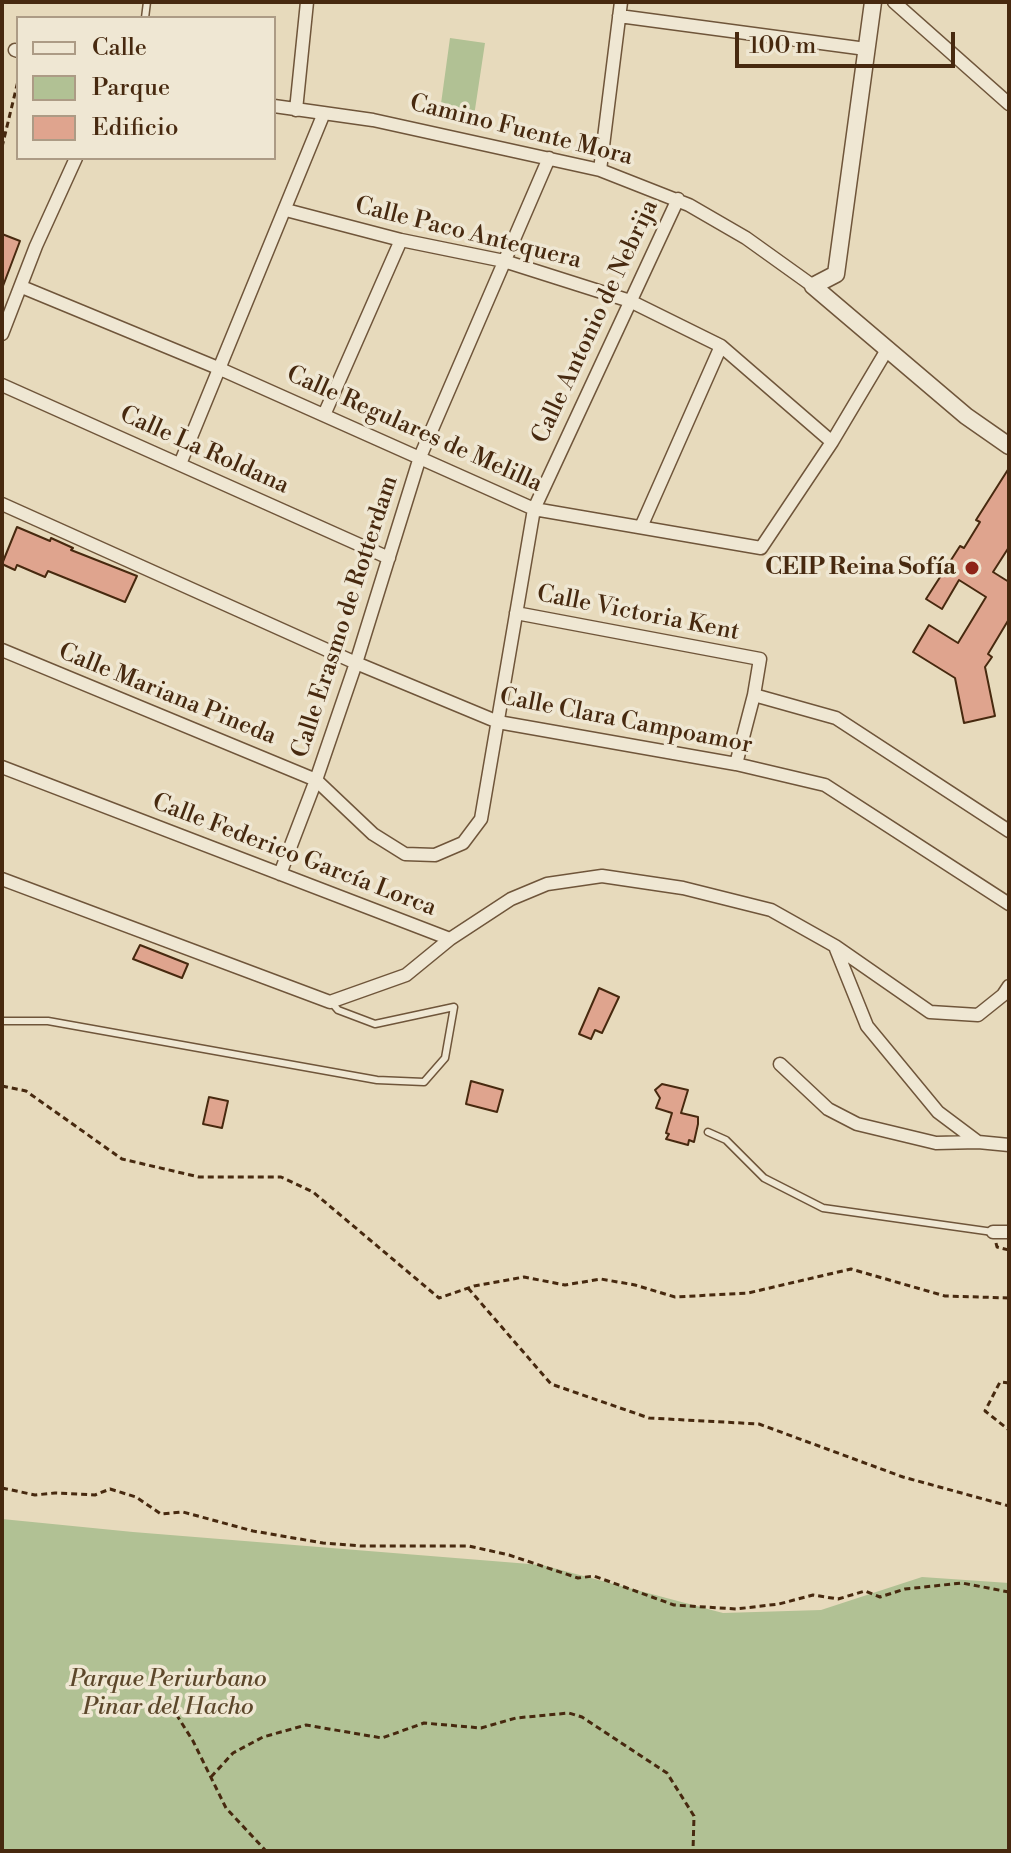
<!DOCTYPE html>
<meta charset="utf-8">
<style>
body{margin:0}
#map{position:relative;width:1011px;height:1853px;overflow:hidden;background:#e7dabc;font-family:"Libre Bodoni",serif}
canvas{display:block}
.frame{position:absolute;inset:0;border:4px solid #47290f;pointer-events:none}
.legend{position:absolute;left:16px;top:16px;width:260px;height:144px;box-sizing:border-box;background:#efe7d3;border:2px solid #ac9b85;margin:0;padding:10px 14px;list-style:none;font-size:24px;color:#47290f}
.legend li{display:flex;align-items:center;gap:16px;height:40px}
.legend b{width:40px;border:2px solid #ac9b85}
.scale{position:absolute;left:735px;top:32px;width:220px;height:36px;box-sizing:border-box;border:4px solid #47290f;border-top:0;padding-left:10px;font-size:24px;line-height:28px;white-space:nowrap;color:#47290f;-webkit-text-stroke:6px #efe7d3;paint-order:stroke}
</style>
<div id="map">
<canvas width="1011" height="1853"></canvas>
<div class="frame"></div>
<ul class="legend">
<li><b style="height:10px;background:#efe7d3"></b>Calle</li>
<li><b style="height:22px;background:#b1c194"></b>Parque</li>
<li><b style="height:22px;background:#dfa48e"></b>Edificio</li>
</ul>
<div class="scale">100 m</div>
</div>
<script>
const context = document.querySelector('canvas').getContext('2d');
context.lineJoin = 'round';
function fill(path, color) { context.fillStyle = color; context.fill(path, 'evenodd'); }
const poly = rows => new Path2D(rows.map(r => 'M' + r).join(''));
function strokePath(path, color, width, dash) { context.strokeStyle = color; context.lineWidth = width; context.lineCap = dash ? 'butt' : 'round'; context.setLineDash(dash || []); context.stroke(path); }
function write(font, color, halo, rows, align = 'center') {
  context.font = font + ' "Libre Bodoni",serif'; context.lineWidth = 7; context.setLineDash([]); context.textBaseline = 'middle'; context.strokeStyle = halo; context.fillStyle = color; for (const [text, x, y, turn = 0] of rows) {
    context.save(); context.translate(x, y); context.rotate((+turn || 0) * Math.PI / 180); context.textAlign = isNaN(turn) ? turn : align; if (halo) context.strokeText(text, 0, 0); context.fillText(text, 0, 0); context.restore();
  }
}
fill(poly([
 [450,38,485,43,474,116,440,111],
 [2,1519,133,1532,542,1565,723,1613,821,1610,922,1577,1009,1583,1009,1851,2,1851]
]), '#b1c194');
const building = poly([
 [2,234,20,241,3,286,2,285,2,234],
 [1009,468,1009,547,993,572,1009,582,1009,619,988,654,992,657,985,667,995,716,964,723,955,678,913,652,929,625,958,643,986,597,959,580,942,609,926,599,960,546,964,548,980,522,976,520,1009,468],
 [17,527,50,541,51,538,73,548,71,550,137,576,125,602,48,571,45,577,17,565,15,570,2,564,17,527],
 [140,945,188,964,182,978,133,959,140,945],
 [599,988,619,997,602,1033,595,1030,591,1039,579,1034,599,988],
 [471,1081,503,1090,497,1112,466,1104,471,1081],
 [662,1084,688,1090,681,1113,698,1117,698,1124,694,1142,689,1140,688,1145,666,1139,669,1134,666,1133,672,1113,656,1108,660,1098,655,1090,662,1084],
 [209,1097,228,1101,222,1128,203,1124,209,1097]
]);
fill(building, '#dfa48e');
strokePath(building, '#47290f', 2);
const service = poly([
 [145,18,147,2],
 [2,1021,48,1021,377,1080,424,1082,445,1058,454,1007,375,1024,338,1010,332,1003],
 [708,1132,726,1140,764,1178,823,1208,993,1232]
]);
const minor = poly([
 [894,2,1009,104],
 [619,16,866,49],
 [15,50,18,51],
 [274,106,373,120,600,170,689,205,746,238,813,286],
 [296,110,307,2],
 [600,170,621,2],
 [286,210,401,240,504,261,630,301,721,346,832,442],
 [22,287,218,368,534,509,761,548,832,442,888,348],
 [2,334,36,246,76,158],
 [2,385,389,558],
 [324,415,401,240],
 [180,464,324,113],
 [2,504,356,663,498,722,736,764,825,785,1009,904],
 [641,527,721,346],
 [516,613,760,659,754,695,836,718,1009,831],
 [2,650,316,780,356,663,420,457,549,158],
 [736,764,754,695],
 [2,767,450,939],
 [280,874,316,780,373,834,405,854,435,855,463,843,481,819,534,509,678,199],
 [2,879,330,1002,406,975,450,939,511,899,547,884,602,876,683,888,771,910,835,946,930,1012,978,1015,1003,995,1009,986],
 [836,949,867,1026,938,1112,978,1142,1009,1145],
 [780,1064,828,1109,857,1124,936,1143,978,1142],
 [993,1232,1009,1232]
]);
const tertiary = poly([
 [873,2,836,274,813,286,966,416,1009,446]
]);
strokePath(service, '#6f553a', 9);
strokePath(minor, '#6f553a', 15);
strokePath(tertiary, '#6f553a', 19);
strokePath(poly([
 [2,147,18,81],
 [2,1086,26,1091,122,1159,199,1177,281,1177,313,1192,439,1298,474,1286,524,1277,565,1285,601,1279,635,1285,675,1297,748,1293,851,1269,945,1296,1009,1298],
 [996,1243,997,1247,1009,1250],
 [468,1288,551,1384,649,1418,759,1424,903,1477,1009,1506],
 [1009,1383,1000,1382,985,1411,1009,1430],
 [2,1488,35,1495,55,1493,95,1495,110,1489,136,1497,161,1514,183,1512,253,1531,323,1543,361,1546,469,1546,509,1555,578,1578,594,1576,674,1605,736,1609,779,1604,813,1595,838,1599,865,1591,880,1597,905,1589,962,1583,1009,1592],
 [171,1706,193,1741,226,1808,266,1851],
 [211,1777,233,1753,263,1737,306,1725,382,1738,424,1723,481,1728,516,1718,569,1713,582,1717,667,1773,694,1816,693,1851]
]), '#47290f', 3, [6, 4]);
strokePath(service, '#efe7d3', 6);
strokePath(minor, '#efe7d3', 12);
strokePath(tertiary, '#efe7d3', 16);
for (const [x, y, r, color] of [
 [972,568,8,"#8f2418"]
]) { const dot = new Path2D(); dot.arc(x, y, r, 0, 2 * Math.PI); context.fillStyle = color; context.fill(dot); strokePath(dot, '#efe7d3', 3); }
write('24px', '#47290f', '#efe7d3', [
 ["Camino Fuente Mora",521,131,14],
 ["Calle Paco Antequera",468,234,14],
 ["Calle Antonio de Nebrija",596,322,-65],
 ["Calle Regulares de Melilla",414,430,24],
 ["Calle La Roldana",204,451,24],
 ["Calle Victoria Kent",638,614,11],
 ["Calle Erasmo de Rotterdam",346,617,-72],
 ["Calle Mariana Pineda",167,695,22],
 ["Calle Clara Campoamor",626,722,11],
 ["Calle Federico García Lorca",294,856,21]
]);
write('bold 24px', '#47290f', '#efe7d3', [
 ["CEIP Reina Sofía",956,568]
], 'right');
write('italic 24px', '#5c472a', '#efe7d3', [
 ["Parque Periurbano",168,1680],
 ["Pinar del Hacho",168,1708]
]);
</script>
